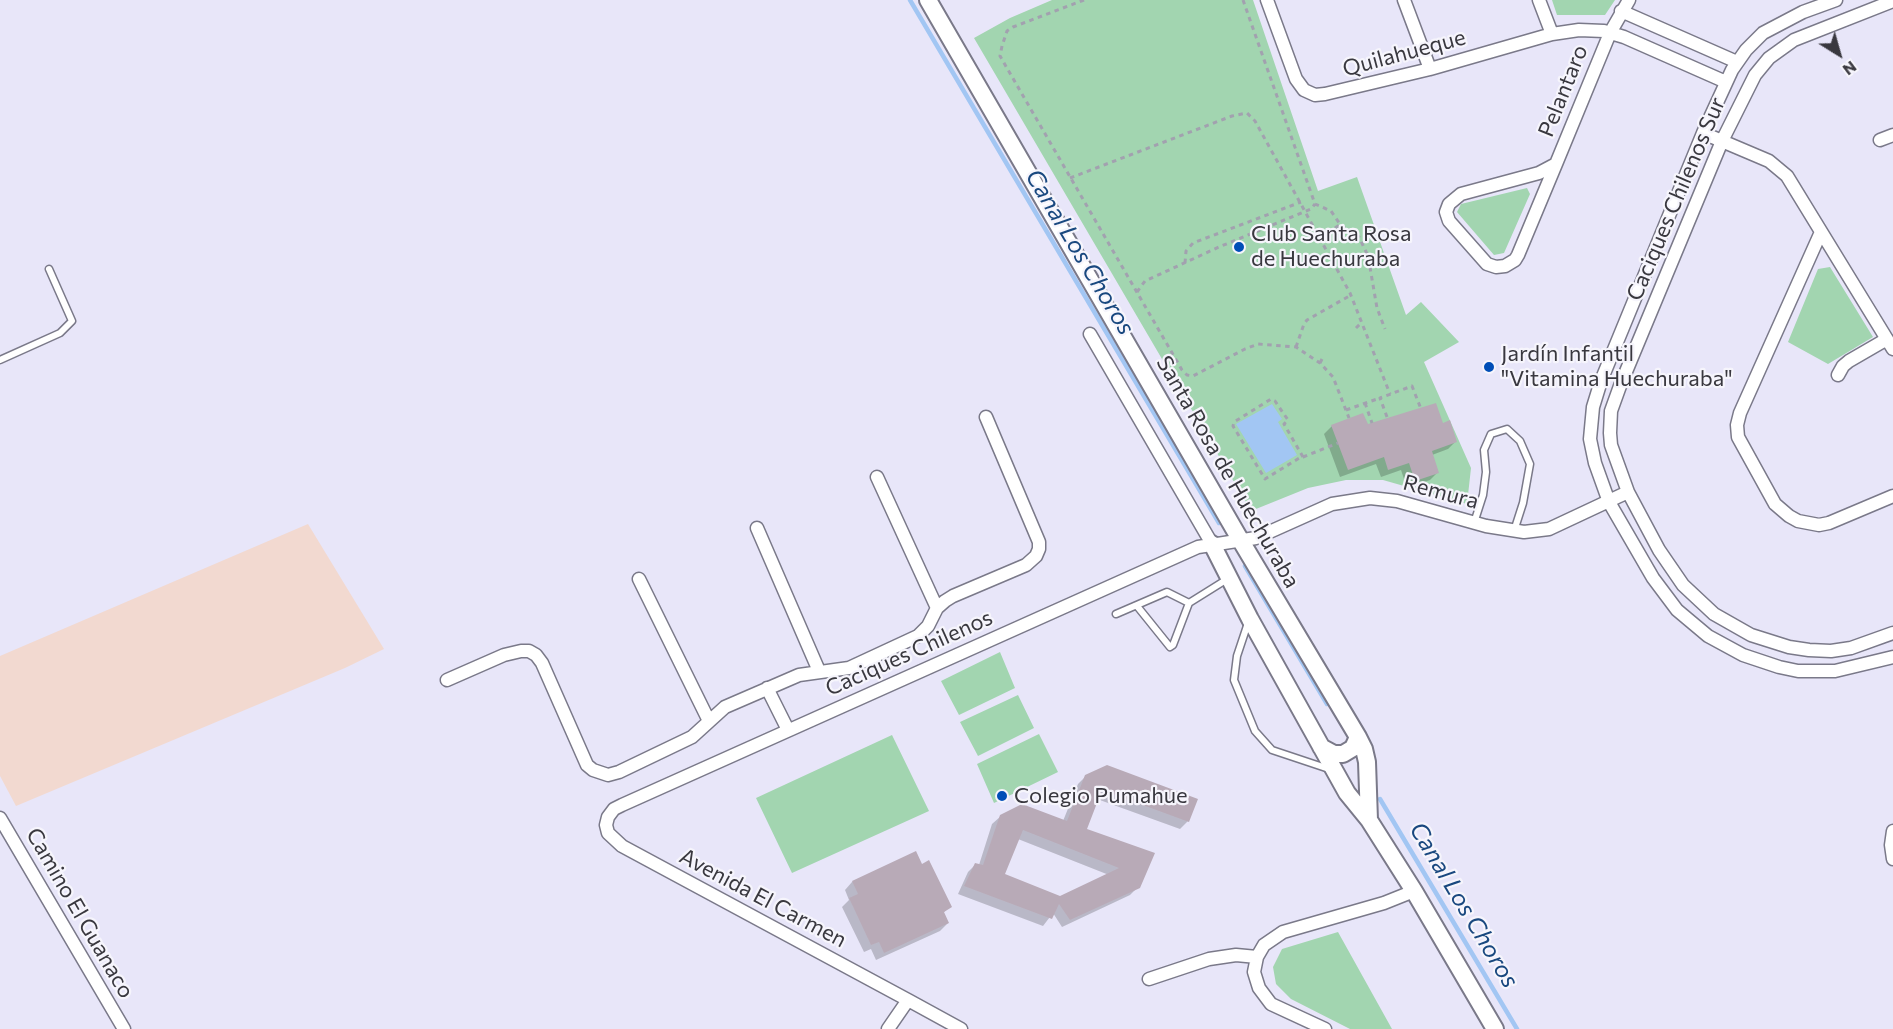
<!DOCTYPE html>
<meta charset="utf-8">
<style>
body{margin:0}
#map{position:relative;width:1893px;height:1029px;overflow:hidden;background:#e8e6f9;font-family:Commissioner,sans-serif}
canvas{display:block}
.north{position:absolute;left:1809px;top:24px;width:60px;height:60px;-webkit-text-stroke:4px #f6f5fc;paint-order:stroke;rotate:143deg;font-size:16px;font-weight:700;line-height:24px;text-align:center;color:#39383f}
.north::after{content:'';display:block;margin:auto;width:21px;height:27px;background:#39383f;clip-path:polygon(50% 0,100% 100%,50% 72%,0 100%)}
</style>
<div id="map">
<canvas width="1893" height="1029"></canvas>
<div class="north">N</div>
</div>
<script>
const context = document.querySelector('canvas').getContext('2d');
context.lineJoin = 'round';
function fill(path, color) { context.fillStyle = color; context.fill(path, 'evenodd'); }
const poly = rows => new Path2D(rows.map(r => 'M' + r).join(''));
function strokePath(path, color, width, dash) { context.strokeStyle = color; context.lineWidth = width; context.lineCap = dash ? 'butt' : 'round'; context.setLineDash(dash || []); context.stroke(path); }
function write(font, color, halo, rows, align = 'center') {
  context.font = font + ' Commissioner,sans-serif'; context.lineWidth = 4.5; context.setLineDash([]); context.textBaseline = 'middle'; context.strokeStyle = halo; context.fillStyle = color; for (const [text, x, y, turn = 0] of rows) {
    context.save(); context.translate(x, y); context.rotate((+turn || 0) * Math.PI / 180); context.textAlign = isNaN(turn) ? turn : align; if (halo) context.strokeText(text, 0, 0); context.fillText(text, 0, 0); context.restore();
  }
}
fill(poly([
 [308,524,384,649,345,668,16,806,0,776,0,656]
]), '#f2d9d0');
fill(poly([
 [1052,0,1253,0,1318,191,1357,177,1406,315,1421,302,1459,342,1424,362,1471,468,1467,504,1383,480,1346,480,1308,488,1251,511,974,38,1010,18],
 [1552,0,1615,0,1605,15,1557,15],
 [1527,188,1530,194,1504,253,1494,255,1457,212,1461,204],
 [1830,267,1873,337,1828,364,1788,342,1818,269],
 [1000,652,1015,688,959,715,941,681],
 [1018,695,1034,728,978,756,960,722],
 [1039,734,1058,772,994,803,977,764],
 [892,735,929,811,792,873,756,798],
 [1338,932,1392,1029,1350,1029,1291,999,1276,984,1273,967,1282,949]
]), '#a2d5b0');
fill(poly([
 [1272,404,1282,419,1278,422,1297,455,1266,473,1236,424]
]), '#a2c6f3');
fill(poly([
 [1442,424,1455,442,1448,449,1432,455,1438,472,1430,480,1407,488,1401,470,1381,477,1376,464,1340,477,1324,434,1332,426],
 [1086,776,1188,821,1180,829,1097,799,1085,830,1138,887,1130,895,1062,927,1053,913,1043,926,958,894,968,872,976,864,979,865,992,824,1001,816,1063,821,1078,784],
 [1018,839,1109,875,1060,898,1003,875],
 [916,853,921,866,950,906,943,913,948,923,940,931,876,960,871,949,864,952,842,907,849,900,845,890,852,882]
]), '#0003');
strokePath(poly([
 [910,0,1219,523],
 [1245,566,1327,704],
 [1380,799,1517,1029]
]), '#a2c6f3', 4.5);
fill(poly([
 [1436,403,1443,423,1450,420,1457,442,1432,451,1439,473,1415,481,1409,463,1388,470,1384,457,1348,470,1331,425,1363,413,1368,424],
 [1107,765,1198,799,1189,822,1102,790,1087,829,1155,853,1140,888,1070,920,1059,904,1052,919,964,886,975,863,983,865,1000,815,1022,804,1067,821,1085,775],
 [1023,830,1119,868,1060,896,1005,874],
 [916,851,922,864,929,860,952,907,944,912,949,923,884,953,879,942,871,945,849,898,858,894,852,881]
]), '#b8aab7');
const service = poly([
 [0,360,60,333,72,321,49,269],
 [1474,523,1483,495,1486,472,1484,450,1491,434,1507,429,1520,441,1530,464,1523,503,1514,531],
 [1137,606,1170,647,1173,645,1189,603],
 [1116,614,1167,592,1189,603,1229,578],
 [1248,623,1237,656,1234,680,1255,731,1272,750,1329,769]
]);
const minor = poly([
 [1267,0,1296,79,1304,90,1315,95,1325,94,1430,69,1552,34,1579,30,1604,31,1624,37,1726,82],
 [1404,0,1430,69],
 [1539,0,1552,34],
 [1836,0,1803,12,1763,33,1746,50,1732,70,1703,133,1601,381,1593,407,1590,439,1595,463,1609,502,1653,578,1677,610,1708,636,1743,655,1779,667,1798,671,1835,671,1893,657],
 [1893,1,1794,40,1769,58,1755,75,1722,141,1620,386,1611,411,1610,433,1611,445,1628,492,1659,550,1683,585,1714,614,1751,635,1789,647,1809,650,1831,651,1851,648,1893,633],
 [1621,11,1737,62],
 [1703,133,1769,161,1787,176,1893,349],
 [1880,140,1893,135],
 [1556,164,1539,173,1461,194,1449,204,1446,212,1449,221,1487,264,1496,267,1505,266,1515,260,1518,255,1556,164,1610,33,1629,0],
 [1821,232,1740,413,1737,425,1738,437,1775,504,1789,516,1798,521,1819,525,1829,523,1893,496],
 [1090,334,1212,544],
 [1838,375,1843,366,1849,361,1887,339],
 [877,477,937,608],
 [757,528,819,671],
 [639,579,709,721],
 [447,680,504,655,521,651,529,651,536,655,542,663,587,765,593,770,608,775,619,772,692,737,725,707,799,675,849,668,918,636,928,626,937,608,945,601,953,596,1026,565,1036,556,1039,549,1039,542,986,417],
 [767,688,788,730],
 [0,818,124,1029],
 [1893,831,1891,845,1893,859],
 [1149,979,1209,959,1236,955,1257,957],
 [908,1000,622,846,608,833,606,825,608,817,614,809,622,805,1198,547,1256,538,1332,504,1370,498,1397,501,1486,526,1524,532,1549,529,1628,492],
 [888,1029,908,1000,961,1029],
 [1325,1029,1271,1004,1259,988,1254,972,1257,957,1264,945,1283,932,1384,903,1414,891]
]);
const tertiary = poly([
 [928,0,1241,541,1358,737,1364,749,1367,762,1369,820],
 [1212,544,1250,619,1347,793,1369,820,1414,891,1495,1029],
 [1321,747,1334,754,1343,754,1353,748,1358,737]
]);
strokePath(service, '#7a7989', 9);
strokePath(minor, '#7a7989', 15);
strokePath(tertiary, '#7a7989', 20);
strokePath(poly([
 [1084,0,1013,27,1007,31,1002,46,1000,56,1182,370,1187,375,1193,376,1245,349,1258,344,1296,347,1320,363,1333,377,1349,418],
 [1243,0,1315,204,1331,211,1342,227,1354,231,1359,237,1368,256,1377,308,1385,329],
 [1070,178,1232,116,1247,113,1255,121,1350,293,1390,394],
 [1320,238,1341,224],
 [1185,263,1186,251,1193,243,1301,202],
 [1137,292,1145,281,1219,247,1311,209,1315,204],
 [1356,328,1362,322],
 [1296,347,1304,324,1307,320,1351,295],
 [1320,363,1323,357],
 [1365,403,1372,423],
 [1346,410,1380,398],
 [1387,417,1380,398,1412,386,1421,409],
 [1303,457,1284,424,1288,420,1275,401,1271,399,1234,422,1233,426,1265,479,1301,457,1303,457,1338,443]
]), '#a2a1af', 3, [4.5, 4.5]);
strokePath(service, '#fff', 6);
strokePath(minor, '#fff', 12);
strokePath(tertiary, '#fff', 16);
for (const [x, y, r, color] of [
 [1239,247,6,"#004eb7"],
 [1489,367,6,"#004eb7"],
 [1002,796,6,"#004eb7"]
]) { const dot = new Path2D(); dot.arc(x, y, r, 0, 2 * Math.PI); context.fillStyle = color; context.fill(dot); strokePath(dot, '#f6f5fc', 2); }
write('22px', '#39383f', '#f6f5fc', [
 ["Quilahueque",1404,53,-15],
 ["Pelantaro",1563,91,-68],
 ["Caciques Chilenos Sur",1676,199,-67],
 ["Santa Rosa de Huechuraba",1228,472,60],
 ["Remura",1441,492,15],
 ["Caciques Chilenos",909,653,-24],
 ["Avenida El Carmen",763,898,28],
 ["Camino El Guanaco",80,913,60]
]);
write('22px', '#39383f', '#f6f5fc', [
 ["Club Santa Rosa",1251,234],
 ["de Huechuraba",1251,259],
 ["Jardín Infantil",1501,354],
 ["\"Vitamina Huechuraba\"",1501,379],
 ["Colegio Pumahue",1014,796]
], 'left');
write('italic 24px', '#19487f', '#f6f5fc', [
 ["Canal Los Choros",1080,252,59],
 ["Canal Los Choros",1464,905,59]
]);
</script>
